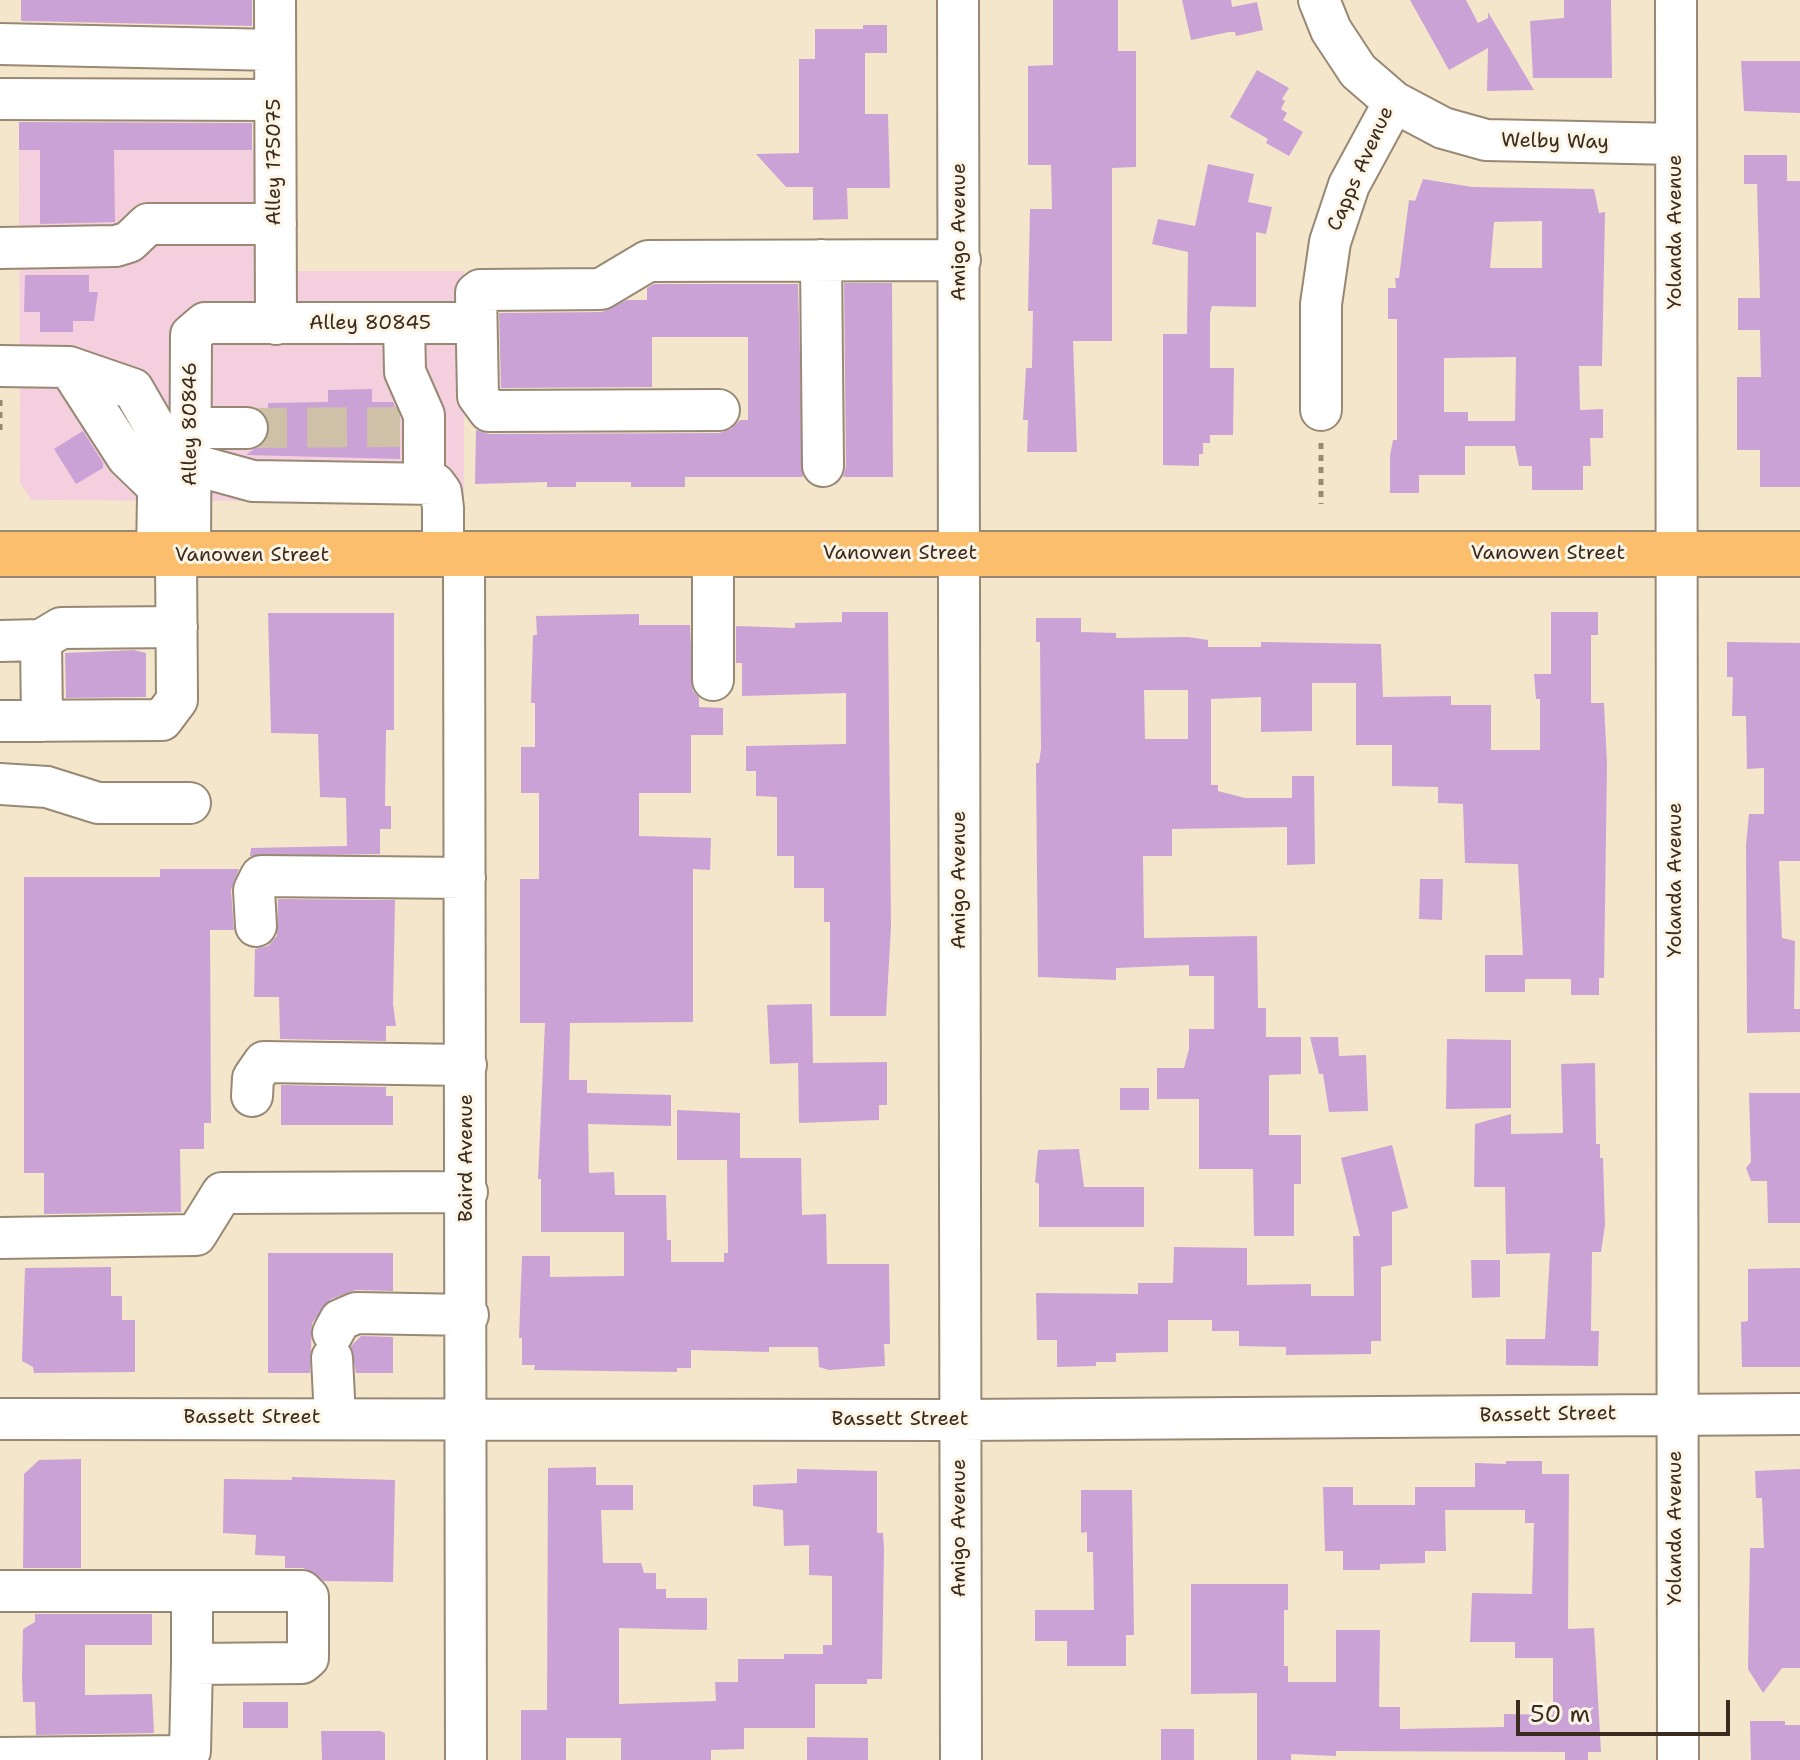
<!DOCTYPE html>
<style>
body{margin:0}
#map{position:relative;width:1800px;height:1760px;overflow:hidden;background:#f4e6cb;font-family:"Shantell Sans",sans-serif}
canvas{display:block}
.scale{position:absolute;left:1516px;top:1700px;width:214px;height:36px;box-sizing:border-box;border:4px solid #3b2a1e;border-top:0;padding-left:10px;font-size:24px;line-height:28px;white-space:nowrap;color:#3b2a1e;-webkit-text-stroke:6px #fcf5e5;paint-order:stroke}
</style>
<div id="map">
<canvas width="1800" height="1760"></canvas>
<div class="scale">50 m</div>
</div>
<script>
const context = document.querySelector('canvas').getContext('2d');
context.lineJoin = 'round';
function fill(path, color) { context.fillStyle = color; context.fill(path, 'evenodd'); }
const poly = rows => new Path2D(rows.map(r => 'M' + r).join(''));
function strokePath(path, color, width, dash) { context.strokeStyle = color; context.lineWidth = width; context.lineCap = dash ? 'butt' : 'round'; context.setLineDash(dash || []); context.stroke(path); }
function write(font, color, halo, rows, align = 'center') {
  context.font = font + ' "Shantell Sans",sans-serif'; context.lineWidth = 6; context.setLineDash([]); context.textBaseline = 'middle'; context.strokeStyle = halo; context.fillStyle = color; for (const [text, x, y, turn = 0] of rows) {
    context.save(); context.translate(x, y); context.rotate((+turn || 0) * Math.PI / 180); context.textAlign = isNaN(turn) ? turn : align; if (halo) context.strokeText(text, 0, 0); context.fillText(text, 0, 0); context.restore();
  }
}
fill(poly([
 [19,150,261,150,261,271,464,271,464,502,31,500,20,483]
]), '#f4cfde');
fill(poly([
 [21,0,252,0,252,26,21,21],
 [1053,0,1118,0,1118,51,1136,51,1136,167,1112,168,1112,341,1073,341,1077,452,1027,452,1028,420,1023,420,1026,368,1032,368,1033,311,1028,311,1030,209,1052,209,1051,165,1028,165,1028,66,1053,65],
 [1182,0,1231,0,1232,7,1257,2,1263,30,1236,36,1235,32,1229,32,1191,40],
 [1410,0,1466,0,1478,23,1488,18,1488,12,1534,90,1487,91,1488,48,1449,70],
 [1564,0,1611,0,1612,78,1533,78,1530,21,1564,18],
 [863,25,887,25,887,53,865,53,865,114,888,114,890,188,847,188,848,219,813,220,813,187,786,187,756,154,799,153,799,59,815,59,815,29,863,29],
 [1741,61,1800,61,1800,113,1744,111],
 [1257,70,1289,88,1282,99,1285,101,1281,109,1287,113,1283,120,1303,132,1289,156,1266,143,1268,139,1230,117],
 [19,122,252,123,252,150,114,150,115,222,40,224,40,150,19,150],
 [1744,155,1787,155,1787,181,1800,181,1800,487,1760,487,1760,450,1737,450,1737,377,1761,377,1760,330,1738,330,1738,298,1760,298,1757,184,1744,184],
 [1208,164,1254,174,1248,202,1272,207,1266,234,1256,232,1256,307,1212,306,1210,313,1210,368,1234,368,1233,435,1210,435,1210,443,1203,443,1203,454,1199,454,1199,466,1163,465,1163,334,1187,334,1188,252,1152,244,1158,219,1195,226],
 [1423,179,1472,187,1594,189,1599,213,1605,212,1602,366,1579,366,1580,410,1603,409,1603,438,1590,438,1591,466,1583,466,1583,490,1532,490,1532,466,1519,466,1515,446,1465,446,1465,475,1419,475,1419,493,1390,493,1390,456,1393,440,1397,440,1397,319,1388,319,1388,288,1396,288,1395,278,1399,278,1409,200,1415,201],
 [1542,221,1542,268,1490,268,1494,222],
 [1516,357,1515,421,1468,421,1468,412,1444,412,1444,358],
 [25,275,89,275,89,292,98,292,94,321,73,321,73,332,40,332,40,312,24,312],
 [844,283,892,283,893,477,843,477,846,466],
 [654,284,798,284,803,477,685,477,685,487,631,487,631,482,576,482,576,487,547,487,547,482,475,484,476,430,489,434,719,433,731,429,740,420,748,420,748,337,652,337,652,387,501,388,499,313,602,312,627,300,647,300,647,288],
 [372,389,372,402,393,402,400,417,400,459,246,455,267,439,268,403,328,402,328,390],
 [83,431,103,463,103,468,76,484,54,449],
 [842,612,888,612,891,926,886,1016,830,1016,830,922,824,922,824,888,794,888,794,856,777,856,777,797,756,796,756,771,746,771,746,746,846,744,846,693,742,696,742,663,736,663,736,626,795,628,795,623,842,622],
 [1551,612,1598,612,1598,635,1591,635,1591,703,1604,703,1607,764,1604,978,1599,978,1599,995,1571,995,1571,979,1525,979,1525,992,1485,992,1485,955,1523,955,1518,864,1465,863,1463,804,1438,803,1438,787,1392,786,1392,745,1356,745,1356,683,1312,683,1312,731,1261,732,1261,697,1211,699,1211,785,1218,785,1218,791,1245,798,1292,798,1292,776,1314,776,1315,864,1287,865,1287,827,1172,829,1172,856,1143,856,1144,938,1257,936,1258,1008,1266,1008,1266,1037,1301,1037,1301,1074,1269,1075,1269,1135,1301,1135,1301,1184,1294,1184,1294,1236,1254,1236,1253,1169,1199,1169,1199,1099,1157,1099,1157,1068,1184,1068,1189,1049,1189,1029,1214,1029,1214,976,1189,976,1189,965,1116,968,1116,980,1038,977,1036,763,1039,763,1041,749,1040,642,1036,642,1036,618,1081,618,1081,632,1116,633,1116,638,1188,637,1208,640,1208,647,1261,647,1261,642,1381,644,1383,697,1451,696,1451,705,1491,705,1491,750,1540,750,1540,699,1536,699,1534,674,1551,674],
 [1144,690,1188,690,1188,739,1145,739],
 [268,613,394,613,394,730,386,730,385,806,391,806,391,829,380,829,380,854,250,856,251,848,347,846,346,798,320,797,318,734,271,733],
 [639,614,639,625,690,625,693,691,699,697,699,707,723,708,723,735,691,735,691,793,639,793,639,836,711,838,710,870,693,869,693,1022,570,1023,569,1080,587,1080,587,1093,671,1095,671,1126,588,1124,589,1173,614,1172,615,1195,666,1195,667,1240,671,1240,671,1262,724,1262,724,1253,728,1253,727,1160,677,1160,677,1110,740,1113,740,1158,801,1158,802,1215,826,1214,827,1264,889,1264,890,1344,884,1344,885,1366,829,1370,819,1367,818,1347,769,1347,769,1352,691,1350,691,1368,677,1368,677,1372,534,1370,535,1365,522,1365,522,1338,519,1338,522,1256,550,1256,550,1277,624,1276,624,1232,541,1232,541,1179,538,1179,545,1023,520,1023,520,879,539,879,539,793,521,793,521,747,535,747,535,703,531,703,533,635,537,635,536,616],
 [1727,642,1800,643,1800,861,1779,861,1782,938,1795,941,1794,1009,1800,1009,1800,1032,1747,1033,1746,845,1749,814,1764,814,1764,768,1747,769,1746,716,1732,716,1733,677,1727,677],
 [134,650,146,653,146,697,66,698,65,653],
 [160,869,239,869,231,890,234,930,210,930,211,1123,204,1123,204,1149,180,1149,181,1212,44,1214,44,1173,24,1173,24,877,160,877],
 [1420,879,1443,879,1442,920,1419,919],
 [278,899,395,900,393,1004,396,1026,386,1026,386,1041,280,1039,279,997,254,997,255,949,268,946,277,936],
 [812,1004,813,1063,887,1062,887,1105,879,1105,879,1120,799,1123,798,1063,770,1064,767,1005],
 [1310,1037,1338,1037,1339,1056,1366,1055,1368,1111,1329,1112,1323,1074,1319,1074],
 [1447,1039,1511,1040,1511,1108,1446,1109],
 [1595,1063,1596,1144,1600,1144,1600,1158,1603,1158,1605,1225,1601,1252,1592,1252,1591,1331,1599,1331,1598,1366,1506,1365,1506,1339,1545,1339,1550,1253,1506,1254,1505,1187,1474,1187,1475,1124,1511,1114,1511,1134,1563,1133,1561,1064],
 [281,1085,386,1087,386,1096,393,1096,393,1125,281,1125],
 [1120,1088,1149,1088,1149,1110,1120,1110],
 [1749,1093,1800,1093,1800,1223,1768,1223,1767,1181,1751,1181,1746,1168,1751,1162],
 [1392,1145,1408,1208,1392,1212,1392,1265,1381,1267,1381,1341,1371,1341,1371,1354,1286,1355,1286,1347,1239,1346,1239,1331,1212,1331,1212,1320,1168,1320,1168,1352,1116,1353,1116,1362,1096,1362,1096,1366,1057,1367,1057,1340,1037,1340,1036,1293,1138,1294,1138,1283,1173,1283,1174,1247,1247,1248,1247,1285,1311,1284,1311,1296,1354,1296,1353,1236,1360,1236,1341,1158],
 [1079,1149,1084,1187,1144,1187,1144,1227,1039,1227,1039,1184,1035,1182,1038,1150],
 [268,1253,393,1253,393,1291,356,1290,331,1299,312,1323,310,1373,268,1373],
 [1471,1260,1500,1260,1500,1297,1472,1298],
 [111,1267,111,1296,122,1296,122,1320,135,1320,135,1372,34,1373,33,1367,22,1361,25,1268],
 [1800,1268,1800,1367,1742,1367,1741,1322,1748,1321,1748,1269],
 [361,1336,393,1337,393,1373,356,1373,351,1346],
 [81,1459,81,1568,23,1568,24,1474,39,1460],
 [1506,1461,1542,1461,1542,1474,1569,1474,1568,1629,1594,1628,1601,1752,1588,1752,1588,1760,1565,1760,1565,1752,1336,1751,1336,1756,1291,1754,1291,1760,1257,1760,1257,1693,1191,1694,1191,1584,1288,1584,1288,1610,1284,1610,1284,1666,1288,1666,1288,1682,1336,1682,1336,1630,1380,1630,1379,1707,1400,1707,1400,1729,1504,1727,1504,1714,1553,1715,1553,1658,1515,1658,1515,1642,1470,1642,1472,1593,1532,1594,1534,1523,1525,1523,1525,1510,1445,1510,1446,1551,1425,1551,1425,1563,1380,1564,1380,1570,1343,1570,1343,1551,1325,1551,1323,1487,1353,1487,1353,1505,1415,1505,1415,1487,1475,1487,1475,1463,1506,1464],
 [596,1467,596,1485,633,1485,633,1510,601,1510,603,1563,641,1563,644,1573,656,1573,656,1589,666,1589,666,1598,707,1598,707,1630,619,1628,619,1704,716,1701,715,1682,738,1682,738,1659,784,1659,784,1654,823,1654,823,1645,832,1645,832,1576,809,1575,809,1545,784,1546,783,1510,753,1506,753,1485,797,1483,797,1469,877,1471,877,1533,883,1533,884,1549,882,1679,867,1679,867,1684,815,1684,815,1728,744,1728,744,1749,711,1750,711,1760,621,1760,621,1738,566,1738,566,1760,521,1760,521,1710,547,1710,548,1468],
 [1800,1469,1800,1668,1782,1668,1763,1693,1748,1669,1750,1548,1764,1548,1762,1498,1756,1498,1755,1471],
 [292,1477,395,1480,393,1582,324,1581,303,1568,285,1568,285,1556,255,1555,256,1535,223,1533,224,1479,292,1480],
 [1081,1490,1132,1490,1134,1635,1126,1635,1126,1666,1067,1666,1067,1641,1035,1641,1035,1610,1094,1610,1093,1552,1087,1552,1087,1532,1081,1533],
 [35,1614,152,1614,152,1645,85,1645,85,1695,152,1694,154,1733,36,1735,35,1702,23,1702,22,1678,23,1629,35,1622],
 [243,1702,288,1702,288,1728,243,1728],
 [1750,1721,1785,1721,1785,1725,1800,1725,1800,1760,1751,1760],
 [1161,1729,1194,1729,1194,1760,1161,1760],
 [321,1731,380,1731,385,1733,385,1760,322,1760],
 [807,1737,868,1738,868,1760,807,1760]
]), '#caa2d6');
strokePath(poly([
 [247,428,400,427]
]), '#cfc0a8', 40, [40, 20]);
const minor = poly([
 [275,0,276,324],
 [958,0,961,1760],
 [1319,0,1331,30,1358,71,1394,102,1349,185,1330,242,1321,304,1321,410],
 [1676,0,1678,1760],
 [0,44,275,50],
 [0,99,275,100],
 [1394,102,1443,128,1486,140,1676,144],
 [0,248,116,246,129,242,148,224,276,224],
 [821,260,823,466],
 [404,324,405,372,424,415,424,482],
 [0,366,69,367,133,389,159,434,157,556],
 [69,367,127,457,157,486],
 [719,410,489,411,478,396,476,293,480,290,601,289,648,261,960,260],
 [191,428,247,428],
 [191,464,253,481,435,484,441,492,443,508,443,556],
 [190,555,191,335,205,323,476,323],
 [713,555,713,680],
 [464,556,466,1760],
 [41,640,42,721],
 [0,641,41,640,61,628,177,627],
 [0,721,162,720,177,700,176,555],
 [0,784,47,787,98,803,190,803],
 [256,926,254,890,261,876,465,878],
 [252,1096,253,1078,264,1062,466,1065],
 [0,1238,196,1235,222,1193,467,1192],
 [333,1333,340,1320,356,1313,468,1315],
 [332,1358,335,1418],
 [0,1419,961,1420,1800,1414],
 [0,1591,302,1591,308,1597,308,1658,302,1663,192,1664,190,1751,182,1756,0,1758],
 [192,1664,192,1591]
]);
const major = poly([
 [0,554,1800,554]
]);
strokePath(minor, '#988874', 44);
strokePath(major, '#988874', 48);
strokePath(poly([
 [0,430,0,399],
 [1321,443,1321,504]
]), '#988874', 5, [6, 6]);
strokePath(minor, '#fff', 40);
strokePath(major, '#fabe6d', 44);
write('20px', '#3b2a1e', '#fcf5e5', [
 ["Welby Way",1555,142,1],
 ["Alley 175075",275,162,-90],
 ["Capps Avenue",1361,169,-66],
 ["Amigo Avenue",960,232,-90],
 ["Yolanda Avenue",1676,232,-90],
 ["Alley 80845",370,324],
 ["Alley 80846",191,424,-90],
 ["Vanowen Street",900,554],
 ["Vanowen Street",1548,554],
 ["Vanowen Street",252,556],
 ["Amigo Avenue",960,880,-90],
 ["Yolanda Avenue",1676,880,-90],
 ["Baird Avenue",467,1158,-90],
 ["Bassett Street",1548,1415,-1],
 ["Bassett Street",252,1418],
 ["Bassett Street",900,1420],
 ["Amigo Avenue",960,1528,-90],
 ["Yolanda Avenue",1676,1528,-90]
]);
</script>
